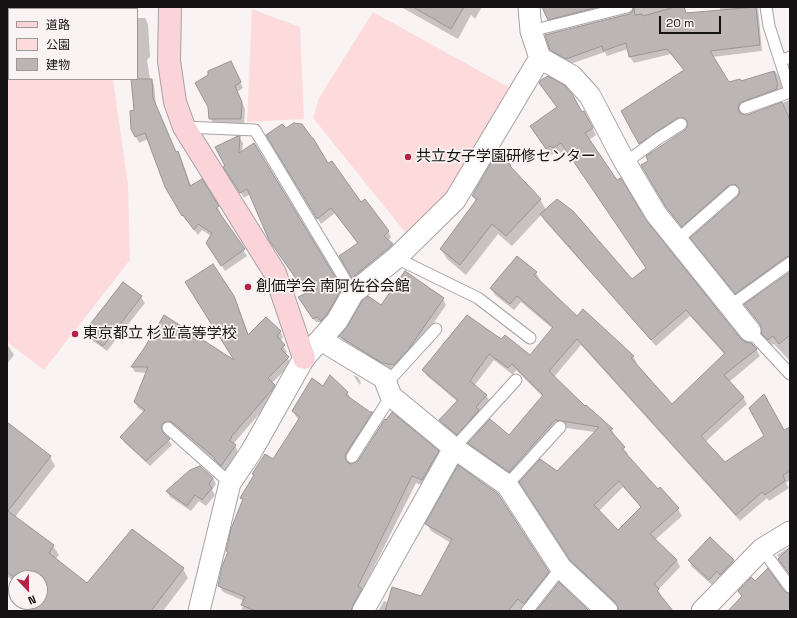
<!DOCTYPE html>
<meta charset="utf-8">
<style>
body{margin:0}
#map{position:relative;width:797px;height:618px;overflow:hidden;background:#faf3f3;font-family:"Space Grotesk","Noto Sans JP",sans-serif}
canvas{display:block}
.frame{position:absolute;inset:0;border:8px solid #141212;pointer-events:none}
.legend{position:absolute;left:8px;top:8px;width:130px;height:72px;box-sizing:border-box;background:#faf3f3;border:1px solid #9e9999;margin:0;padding:5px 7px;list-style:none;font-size:12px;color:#141212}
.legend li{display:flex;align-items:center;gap:8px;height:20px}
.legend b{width:20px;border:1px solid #9e9999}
.north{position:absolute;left:8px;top:570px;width:40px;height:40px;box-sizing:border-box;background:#faf3f3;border:1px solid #9e9999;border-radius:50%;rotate:158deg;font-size:11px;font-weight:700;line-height:16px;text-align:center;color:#141212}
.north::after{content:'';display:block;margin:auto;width:14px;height:18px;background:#b42246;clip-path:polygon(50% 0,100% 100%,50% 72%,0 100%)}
.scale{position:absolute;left:659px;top:16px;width:62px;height:18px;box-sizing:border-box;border:2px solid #141212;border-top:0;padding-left:5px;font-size:12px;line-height:14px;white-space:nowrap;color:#141212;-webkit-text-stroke:3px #faf3f3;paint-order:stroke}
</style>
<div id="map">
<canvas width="797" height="618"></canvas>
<div class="frame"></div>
<ul class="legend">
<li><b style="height:5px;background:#fad4d9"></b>道路</li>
<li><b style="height:11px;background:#fddbdd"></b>公園</li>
<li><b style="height:11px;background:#bcb5b5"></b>建物</li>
</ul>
<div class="north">N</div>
<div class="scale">20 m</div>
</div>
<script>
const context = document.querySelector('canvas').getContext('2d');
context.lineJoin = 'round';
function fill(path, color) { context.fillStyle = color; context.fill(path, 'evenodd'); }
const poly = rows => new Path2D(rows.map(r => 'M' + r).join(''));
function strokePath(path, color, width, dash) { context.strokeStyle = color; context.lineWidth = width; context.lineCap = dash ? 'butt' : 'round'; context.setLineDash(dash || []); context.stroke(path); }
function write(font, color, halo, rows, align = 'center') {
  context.font = font + ' "Space Grotesk","Noto Sans JP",sans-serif'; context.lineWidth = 3.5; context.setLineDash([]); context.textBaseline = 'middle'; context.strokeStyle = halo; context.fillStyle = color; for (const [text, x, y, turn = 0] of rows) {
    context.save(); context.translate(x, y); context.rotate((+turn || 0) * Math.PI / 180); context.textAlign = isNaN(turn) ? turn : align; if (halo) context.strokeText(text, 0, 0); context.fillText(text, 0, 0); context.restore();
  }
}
fill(poly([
 [7,7,65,7,72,9,9,9,9,79,113,79,128,184,130,260,44,370,7,342],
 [252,9,300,27,304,119,247,122],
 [373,12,512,89,449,196,409,237,313,118,319,98]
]), '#fddbdd');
fill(poly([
 [401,7,482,7,475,19,471,15,458,39],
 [543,7,625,7,552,25],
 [634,7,684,7,687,14,720,10,720,7,758,7,762,51,712,57,729,83,741,82,775,71,779,77,784,94,746,107,741,115,748,116,790,100,790,263,739,299,695,244,738,197,741,193,740,191,739,190,732,192,686,232,671,213,642,166,686,130,688,127,688,123,681,124,643,149,623,112,685,71,671,54,634,63,630,57,628,49,607,56,605,52,570,64,555,56,551,49,629,15,635,10],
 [137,18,145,18,148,24,150,57,147,60,150,79,151,79,154,85,156,105,176,153,178,152,181,158,191,186,201,180,221,213,219,214,247,256,225,271,207,243,211,236,202,230,198,235,187,220,186,221,166,187,148,139,139,143,132,128,135,110,132,79,137,79],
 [233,67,243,88,237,92,245,109,244,124,214,124,210,118,209,75],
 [544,90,582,113,588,119,596,135,589,140,646,222,740,339,756,349,760,356,729,382,743,397,747,404,705,442,724,463,790,429,790,480,786,483,789,488,769,501,767,498,740,521,581,345,554,377,585,407,586,406,612,430,615,436,614,436,628,454,626,455,658,490,660,489,678,509,682,516,655,540,677,560,680,567,658,590,662,597,661,598,672,611,635,611,619,597,614,603,575,567,525,489,557,473,595,432,559,427,514,478,473,450,469,443,509,436,543,397,516,370,513,375,494,360,474,386,486,395,490,402,461,441,444,427,440,420,458,402,427,376,423,370,501,341,531,356,553,329,521,302,514,310,495,295,491,289,517,257,536,273,540,280,539,281,577,317,633,356,637,363,635,365,672,405,725,355,690,316,656,346,545,221,541,215,512,246,498,234,466,275,447,259,441,249,476,201,473,196,513,171,540,199,546,210,632,280,647,269,566,149,558,154,555,153,551,155,535,133,557,108],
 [623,487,642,508,617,531,599,511],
 [267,135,328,164,361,203,388,231,391,237,388,241,396,250,356,283,340,257,358,244,335,213,321,224],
 [239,137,243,143,242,152,254,144,345,295,325,326,320,322,316,322,303,304,307,294,274,246,250,194,244,198,225,167],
 [790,273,790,361,774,344,772,345,766,339,763,333,762,327,745,305],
 [233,296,237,303,249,336,280,331,283,337,280,341,287,352,285,354,291,364,272,383,278,392,274,397,234,443,238,452,225,471,216,462,177,429,173,427,166,429,164,434,172,445,150,466,125,443,121,438,144,412,138,408,135,402,147,373,135,372,132,367,164,316,237,363],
 [141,297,145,303,107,351,89,338,86,332],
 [443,299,446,305,411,356,397,371,386,369,344,342,341,336,381,306],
 [7,344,14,355,7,364],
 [353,375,358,377,361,383,360,385],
 [323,387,347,392,351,399,370,413,372,413,376,419,349,464,352,465,438,452,442,459,426,487,416,483,362,591,357,611,241,611,243,606,242,605,244,601,223,592,219,585,228,554,227,551,243,501,242,498,255,476,253,474,274,461,300,420,297,418,293,411],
 [7,424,50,457,55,466,15,517,53,546,59,555,55,559,87,585,183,569,188,578,163,611,26,611,33,602,40,602,40,578,16,578,16,583,7,576],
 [213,478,216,484,212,490,215,495,206,506,199,501,191,511,170,497,167,491],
 [427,524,548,572,552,579,527,611,378,611,384,601,388,603,421,598,451,543,431,531],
 [710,538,733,561,737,567,724,580,720,577,712,585,692,567,689,561],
 [790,547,790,574,777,555]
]), '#0003');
const building = poly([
 [413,7,464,7,451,29,413,7],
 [542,7,598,7,548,20,542,7],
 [634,7,635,15,642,14,643,16,675,7,684,7,686,13,756,7,760,45,710,51,729,82,740,79,741,81,774,71,778,86,776,87,777,89,742,102,739,104,738,110,741,114,747,115,782,102,790,120,790,256,786,257,735,294,690,238,738,196,740,193,738,187,735,184,728,186,682,227,666,207,641,165,648,161,646,156,685,130,687,127,687,121,684,118,677,118,639,144,621,111,684,70,667,49,629,57,626,43,603,51,602,46,566,59,550,50,545,35,629,14,632,12,634,7],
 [231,61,241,82,235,86,242,102,241,119,209,119,208,107,195,83,208,75,208,71,231,61],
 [548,76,564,85,572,94,582,112,584,111,593,128,585,133,617,180,621,178,647,221,741,339,745,342,751,343,757,349,724,375,744,397,701,436,725,462,764,436,749,408,764,394,784,430,790,427,790,471,783,475,785,481,765,495,762,492,736,515,577,339,549,371,585,406,586,405,613,429,609,429,625,447,622,449,658,489,660,487,679,508,650,534,677,560,654,584,659,589,657,591,673,611,619,611,618,607,615,602,570,560,519,482,540,459,557,471,599,427,555,420,509,472,468,443,490,419,509,435,543,395,512,364,508,368,489,354,470,381,487,395,476,407,479,410,457,435,439,420,458,400,422,370,467,315,501,339,505,335,530,355,553,327,517,296,510,304,490,288,517,256,537,272,534,275,577,316,583,309,634,356,631,358,672,404,725,353,686,310,651,340,540,214,557,199,573,211,632,279,646,268,561,143,553,148,550,146,546,149,530,126,557,107,539,83,541,80,548,76],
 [619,481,641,507,618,530,594,505,619,481],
 [131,79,152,79,153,98,176,152,178,151,190,186,202,179,219,206,216,208,245,249,221,266,206,243,212,233,198,224,194,230,183,215,182,216,165,187,145,133,135,137,131,129,130,111,134,110,131,79],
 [294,123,302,124,312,138,313,138,328,163,332,161,361,202,365,199,389,231,384,236,393,244,352,278,339,256,358,243,331,208,317,219,266,135,282,124,286,128,294,123],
 [238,136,240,136,239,153,254,143,342,288,327,314,321,321,317,317,313,319,298,297,306,293,269,240,247,189,240,193,223,167,225,166,215,147,238,136],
 [496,154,511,165,510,166,541,199,506,236,492,224,460,265,440,249,477,199,472,196,496,154],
 [213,264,234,296,248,335,266,317,281,331,277,336,285,345,281,349,289,357,268,378,275,385,271,391,231,437,232,438,229,440,236,445,221,466,214,459,215,458,173,423,169,421,163,423,161,427,163,433,170,439,146,461,120,437,145,410,134,402,148,367,131,367,145,347,164,315,234,360,185,282,213,264],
 [405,271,444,298,408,350,394,365,382,363,339,336,347,327,362,301,368,296,381,305,405,271],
 [790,272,790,335,779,344,773,336,768,340,761,333,762,329,760,324,744,304,790,272],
 [123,282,142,296,103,346,84,332,123,282],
 [330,375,348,392,346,395,370,412,373,412,346,453,345,457,348,463,352,464,358,461,385,419,386,420,392,412,439,451,422,480,412,476,358,586,362,589,353,605,351,611,256,611,241,605,245,597,218,586,222,566,228,552,226,551,231,529,243,499,240,498,254,475,252,474,265,454,273,459,300,417,292,411,312,378,323,386,330,375],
 [7,422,51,456,8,511,54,545,49,553,87,583,132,529,184,568,151,611,24,611,31,602,40,602,40,578,16,578,16,579,7,572,7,422],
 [458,465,498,494,549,572,524,604,518,599,508,611,385,611,392,587,421,596,452,539,425,524,458,465],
 [200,466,213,478,209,484,212,488,202,500,195,495,187,506,166,491,190,470,200,466],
 [710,537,734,560,720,575,717,571,709,580,688,560,710,537],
 [790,547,790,575,778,559,790,547],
 [768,568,784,591,790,594,790,611,728,611,742,596,738,591,751,577,755,581,768,568],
 [559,582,589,611,536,611,559,582]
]);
fill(building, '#bcb5b5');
strokePath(building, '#9b9495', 1);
const lane = poly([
 [766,7,769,26,790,91],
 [531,31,627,7],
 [780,61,790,57],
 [745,108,790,92],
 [184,127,255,130,353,293],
 [625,163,656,140,681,124],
 [677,240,733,191],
 [396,258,478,298,530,338],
 [730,306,790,263],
 [750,331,790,374],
 [386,384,436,329],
 [168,428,230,483],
 [454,448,516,380],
 [352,457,391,396],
 [507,485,560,427],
 [762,549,790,587],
 [527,611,561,568]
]);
const street = poly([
 [529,7,531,31,540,58,572,76,590,96,622,157,656,214,750,331],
 [321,340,384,378,391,396,454,448,507,485,561,568,607,611],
 [199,611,230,483,251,452,304,358,337,321,353,293,396,258,455,200,540,58],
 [363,611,454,448],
 [702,611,762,549,790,532]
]);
const secondary = poly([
 [170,9,169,61,175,102,184,127,275,273,304,358]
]);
strokePath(lane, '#a8a2a2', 13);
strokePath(street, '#a8a2a2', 23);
strokePath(secondary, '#a8a2a2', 24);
strokePath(lane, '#fff', 11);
strokePath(street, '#fff', 21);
strokePath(secondary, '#fad4d9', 22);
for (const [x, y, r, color] of [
 [408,157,4,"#b42246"],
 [248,287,4,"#b42246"],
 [75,334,4,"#b42246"]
]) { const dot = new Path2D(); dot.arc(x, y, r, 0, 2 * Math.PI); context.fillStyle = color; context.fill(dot); strokePath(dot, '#faf3f3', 1.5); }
write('15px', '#141212', '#faf3f3', [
 ["共立女子学園研修センター",416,157],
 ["創価学会 南阿佐谷会館",256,287],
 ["東京都立 杉並高等学校",83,334]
], 'left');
</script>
